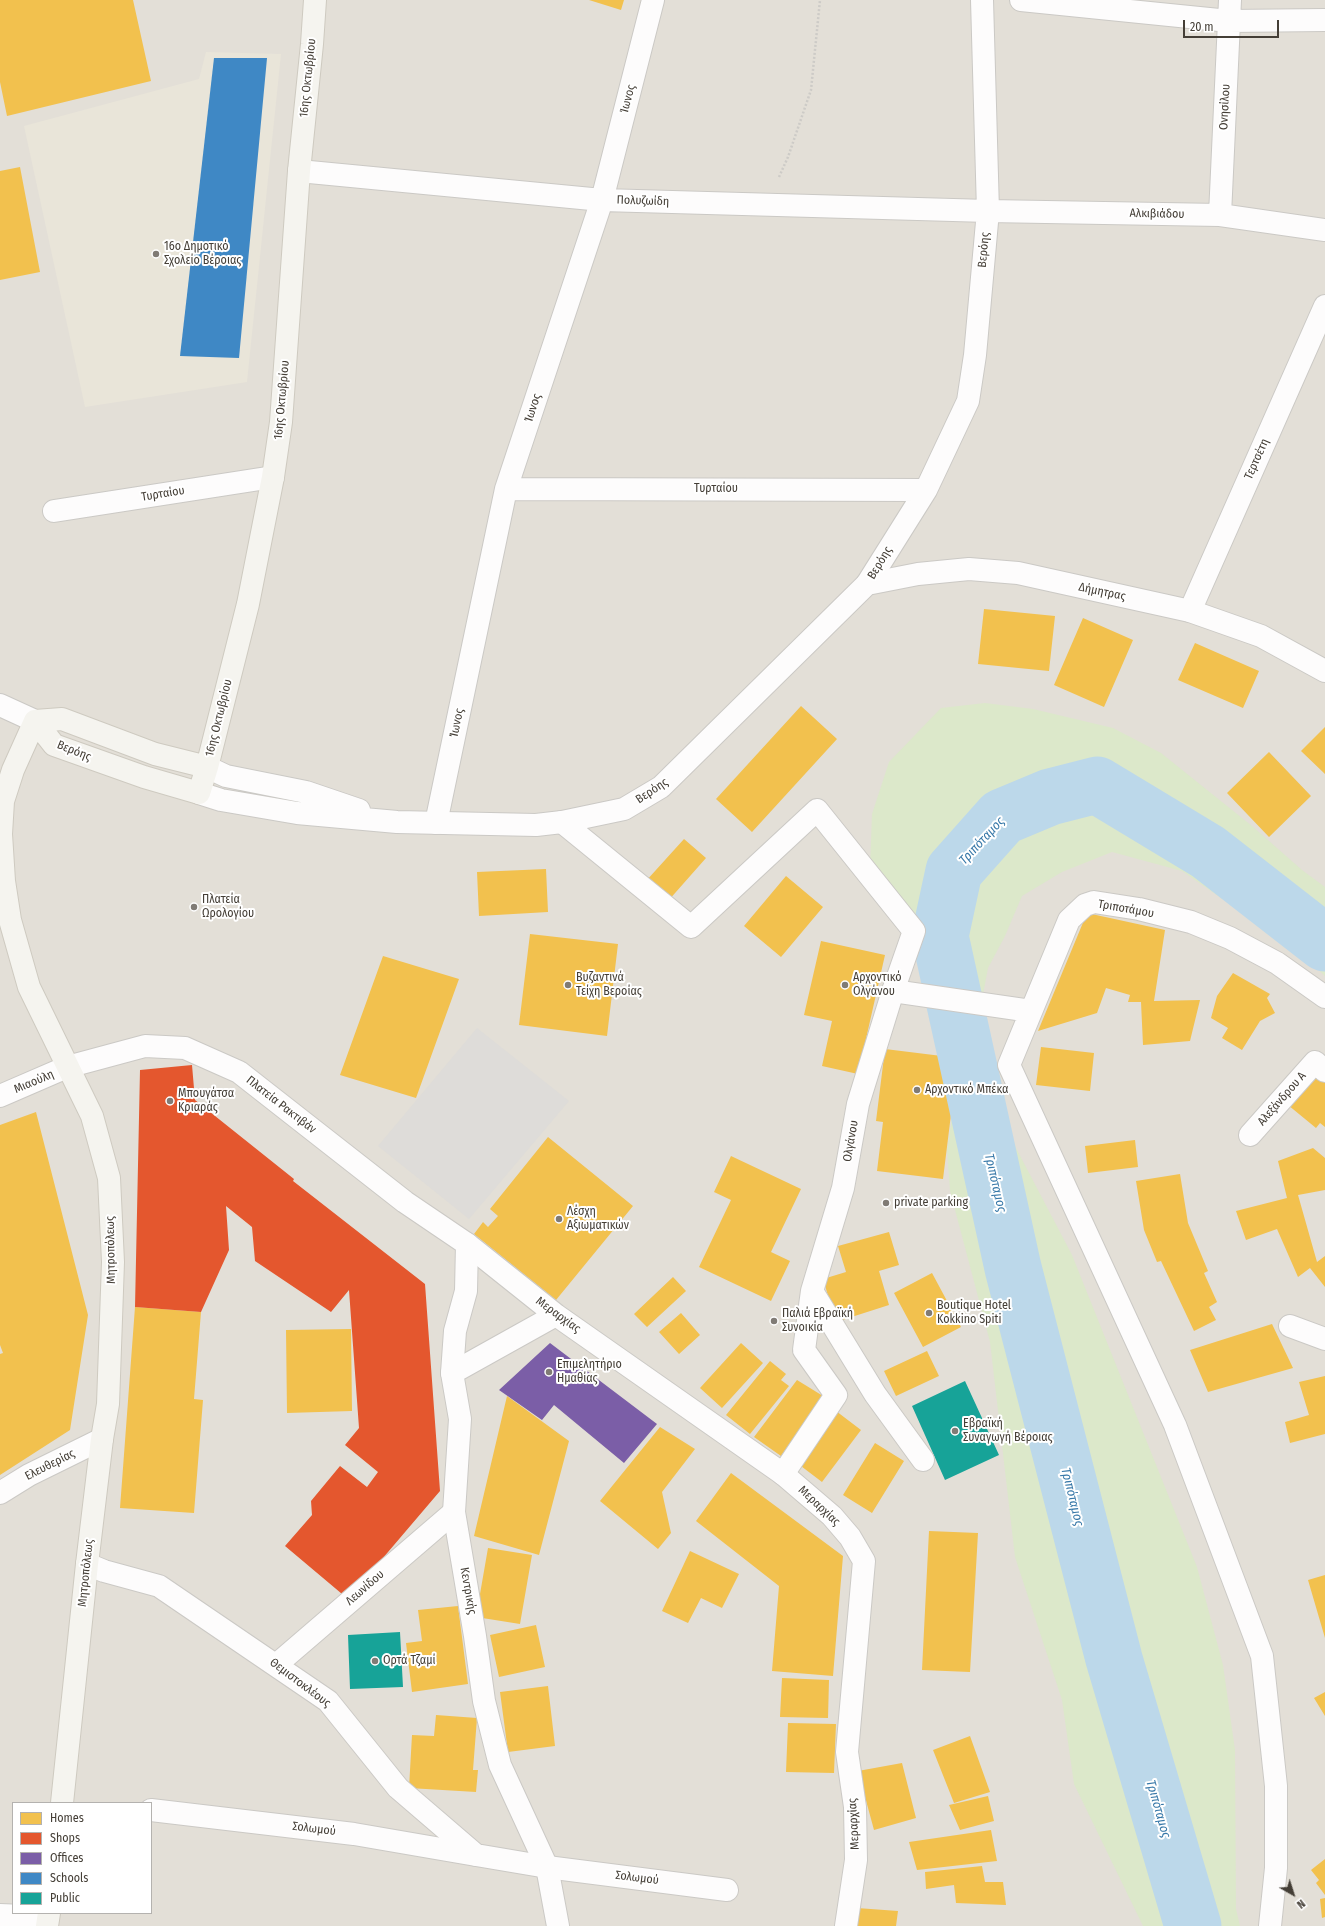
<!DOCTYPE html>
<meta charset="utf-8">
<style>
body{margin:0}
#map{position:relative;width:1325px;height:1926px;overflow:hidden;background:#efede9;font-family:"Fira Sans Condensed",sans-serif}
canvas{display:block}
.legend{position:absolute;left:12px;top:1802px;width:140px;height:112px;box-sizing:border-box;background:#fff;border:1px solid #b4b2af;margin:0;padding:5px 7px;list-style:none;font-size:12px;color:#443e36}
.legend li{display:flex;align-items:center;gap:8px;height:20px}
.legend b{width:20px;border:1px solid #b4b2af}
.north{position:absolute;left:1273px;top:1874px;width:40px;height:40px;-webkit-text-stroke:3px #fff;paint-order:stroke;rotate:141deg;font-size:11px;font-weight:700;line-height:16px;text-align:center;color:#443e36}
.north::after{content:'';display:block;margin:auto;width:14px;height:18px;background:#443e36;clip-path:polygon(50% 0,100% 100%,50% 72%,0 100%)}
.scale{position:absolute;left:1183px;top:20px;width:96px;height:18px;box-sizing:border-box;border:2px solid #443e36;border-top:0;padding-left:5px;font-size:12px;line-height:14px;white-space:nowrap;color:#443e36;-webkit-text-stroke:3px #fff;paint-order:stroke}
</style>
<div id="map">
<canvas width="1325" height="1926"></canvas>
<ul class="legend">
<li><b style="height:11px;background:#f2c14e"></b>Homes</li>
<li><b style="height:11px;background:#e4572e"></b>Shops</li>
<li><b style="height:11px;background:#7b5ea7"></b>Offices</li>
<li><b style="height:11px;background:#3f88c5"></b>Schools</li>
<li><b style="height:11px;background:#17a398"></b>Public</li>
</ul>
<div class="north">N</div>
<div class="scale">20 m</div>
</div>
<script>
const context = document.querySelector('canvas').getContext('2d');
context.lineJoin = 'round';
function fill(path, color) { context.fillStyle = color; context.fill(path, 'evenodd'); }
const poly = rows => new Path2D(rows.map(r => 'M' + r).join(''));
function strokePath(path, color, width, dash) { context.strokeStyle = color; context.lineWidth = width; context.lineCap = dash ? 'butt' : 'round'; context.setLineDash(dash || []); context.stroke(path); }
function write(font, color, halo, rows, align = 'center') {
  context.font = font + ' "Fira Sans Condensed",sans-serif'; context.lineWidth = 4; context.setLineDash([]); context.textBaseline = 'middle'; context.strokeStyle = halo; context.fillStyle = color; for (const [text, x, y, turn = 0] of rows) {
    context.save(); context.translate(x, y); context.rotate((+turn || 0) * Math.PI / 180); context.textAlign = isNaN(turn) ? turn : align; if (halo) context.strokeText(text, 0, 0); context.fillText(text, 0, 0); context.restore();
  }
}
fill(poly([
 [0,0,1325,0,1325,1926,0,1926],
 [13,1803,151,1803,151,1913,13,1913]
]), '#e3dfd7');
fill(poly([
 [206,52,281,54,247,382,85,407,24,126,199,79]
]), '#e9e5d9');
fill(poly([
 [985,703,1033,709,1113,728,1161,753,1252,826,1302,870,1325,887,1325,976,1296,950,1182,871,1112,852,1062,872,1022,896,1005,936,988,968,982,1000,929,993,914,931,870,868,872,814,889,762,941,708],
 [932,1002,980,1008,992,1077,1016,1148,1072,1255,1197,1567,1223,1665,1235,1750,1236,1909,1240,1926,1143,1926,1074,1784,1062,1700,1015,1557,990,1342,950,1191,947,1150,954,1105]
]), '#dce8ca');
fill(poly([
 [477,1028,569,1101,469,1219,378,1146]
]), '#dedcd9');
fill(poly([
 [0,0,133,0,151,81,7,116,0,82],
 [589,0,624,0,621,10],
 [20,167,40,272,0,280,0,171],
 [984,609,1055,616,1049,671,978,664],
 [1083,618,1133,640,1104,707,1054,685],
 [1195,643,1259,671,1243,708,1178,680],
 [801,706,837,739,752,832,716,799],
 [1325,727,1325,774,1301,751],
 [1269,752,1311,796,1269,837,1227,793],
 [684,839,706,858,668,901,646,881],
 [546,869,548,912,479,916,477,872],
 [786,876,823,907,781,957,744,926],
 [1087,913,1165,930,1154,1001,1200,1000,1190,1041,1143,1045,1141,1002,1128,1002,1130,995,1106,988,1097,1013,1038,1031],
 [530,934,618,944,607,1036,519,1025],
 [821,941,885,955,858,1074,822,1066,832,1021,804,1015],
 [383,956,459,979,416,1098,340,1075],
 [1233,973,1270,994,1267,998,1275,1013,1260,1021,1242,1050,1222,1038,1228,1028,1211,1018,1217,996],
 [1041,1047,1094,1053,1090,1091,1036,1085],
 [885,1049,958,1058,943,1179,877,1171,883,1122,876,1121],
 [1315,1073,1325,1082,1325,1127,1320,1123,1316,1128,1288,1105],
 [36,1112,88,1315,70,1430,0,1475,0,1354,3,1353,0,1345,0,1125],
 [548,1137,633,1206,556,1300,474,1234,483,1222,488,1227,498,1216,490,1209],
 [1135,1140,1138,1167,1088,1173,1085,1146],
 [1313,1148,1325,1158,1325,1190,1298,1195,1317,1262,1325,1256,1325,1287,1310,1268,1298,1277,1277,1229,1246,1240,1236,1211,1287,1198,1278,1161],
 [731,1156,801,1189,771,1252,790,1261,771,1301,699,1267,731,1200,714,1192],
 [1180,1174,1188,1223,1208,1271,1204,1273,1217,1302,1209,1307,1216,1320,1194,1331,1161,1261,1157,1262,1144,1230,1136,1181],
 [889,1232,899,1265,879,1271,889,1305,836,1322,823,1279,846,1272,838,1246],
 [932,1273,961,1327,923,1347,894,1293],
 [673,1277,686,1291,647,1327,634,1314],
 [135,1307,201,1312,194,1399,203,1400,194,1513,120,1508],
 [681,1313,700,1335,679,1354,659,1332],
 [1272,1324,1293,1368,1208,1392,1190,1350],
 [351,1329,352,1411,287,1413,286,1330],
 [741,1343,763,1363,722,1408,700,1388],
 [927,1351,939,1376,896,1396,884,1371],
 [770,1361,786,1374,781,1380,789,1386,750,1434,726,1415],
 [1325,1376,1325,1434,1290,1443,1285,1422,1309,1415,1299,1382],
 [797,1380,823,1396,781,1456,754,1437],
 [507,1396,569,1441,539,1555,474,1536],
 [836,1411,861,1430,822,1482,797,1463],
 [660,1427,695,1449,662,1492,671,1533,658,1549,600,1501],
 [875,1443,904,1461,872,1513,843,1495],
 [731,1473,843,1556,833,1676,772,1671,779,1586,696,1521],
 [929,1531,978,1533,970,1672,922,1670],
 [488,1548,532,1555,520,1624,476,1617],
 [690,1551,739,1574,722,1608,701,1598,688,1623,662,1611],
 [1325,1575,1325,1638,1308,1580],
 [458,1606,468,1684,412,1692,406,1643,422,1641,418,1610],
 [536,1625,545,1667,499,1677,490,1635],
 [782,1678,829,1680,828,1718,780,1717],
 [548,1686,555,1746,508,1752,500,1692],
 [1325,1692,1325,1716,1314,1698],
 [436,1715,477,1718,473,1770,478,1770,476,1792,409,1788,412,1735,434,1736],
 [788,1723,836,1724,834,1773,786,1772],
 [970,1736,990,1792,954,1803,933,1750],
 [902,1763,916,1818,874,1830,858,1771],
 [988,1796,994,1821,960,1830,949,1805],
 [991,1830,997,1861,917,1870,909,1842],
 [1325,1859,1325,1895,1316,1883,1319,1880,1311,1870],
 [982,1866,985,1882,1003,1882,1006,1905,956,1903,954,1885,926,1889,925,1872],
 [1325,1898,1325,1917,1322,1918,1320,1899],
 [857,1908,898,1911,896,1926,856,1926]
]), '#f2c14e');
fill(poly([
 [192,1065,195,1100,294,1179,293,1181,425,1284,440,1491,348,1599,285,1546,312,1515,311,1501,340,1466,367,1487,378,1472,345,1445,359,1428,349,1290,331,1312,255,1261,252,1227,226,1206,229,1250,201,1312,135,1307,140,1070]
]), '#e4572e');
fill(poly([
 [550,1343,657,1424,624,1463,554,1405,542,1420,499,1390]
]), '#7b5ea7');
fill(poly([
 [214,58,267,58,239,358,180,356]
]), '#3f88c5');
fill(poly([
 [965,1381,999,1455,945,1480,912,1406],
 [400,1632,403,1687,350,1689,348,1635]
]), '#17a398');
strokePath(poly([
 [1193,1926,1114,1659,1013,1268,940,936,954,871,1002,817,1050,797,1097,785,1208,852,1325,943]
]), '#bcd8ea', 57);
const pedestrian = poly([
 [562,822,691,927,817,810,914,931,893,991,858,1104,843,1188,812,1291,875,1394,923,1460],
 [783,1474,836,1395,804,1350,812,1291],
 [151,1810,354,1834,476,1855]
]);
const minor = poly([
 [1021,0,1229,21,1325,20],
 [299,171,602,200,988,211,1220,215,1325,230],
 [1220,215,1230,0],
 [506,489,926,490],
 [54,511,273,477],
 [867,584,926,490,968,401,975,355,988,211,982,0],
 [1190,611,1325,306],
 [436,823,506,489,602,200,653,0],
 [893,991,1031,1011],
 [0,1096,67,1067],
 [1250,1135,1315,1062,1325,1071],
 [467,1244,556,1315,783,1474,832,1516,850,1537,864,1561,847,1752,855,1807,856,1860,846,1926],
 [1290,1326,1325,1339],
 [452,1373,556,1315],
 [0,1493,29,1475,102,1439],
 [87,1564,104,1571,159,1586,328,1701,398,1788,476,1855,547,1867,727,1890],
 [276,1665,454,1512],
 [0,1915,48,1917],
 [1270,1926,1276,1868,1276,1786,1262,1656,1175,1425,1009,1065,1069,920,1085,905,1094,902,1139,909,1191,922,1230,938,1277,963,1325,997]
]);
const tertiary = poly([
 [0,705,35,721],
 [207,767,226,776,306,792,359,810],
 [199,793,221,800,297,813,397,822,536,825,562,822,624,809,661,787,867,584,918,574,969,569,1018,573,1190,611,1261,636,1325,671],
 [67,1067,145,1046,185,1048,239,1072,405,1202,467,1244,466,1291,455,1331,452,1373,460,1419,454,1512,475,1636,484,1701,500,1765,547,1867,558,1926]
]);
const secondary = poly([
 [35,721,13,770,3,801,1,834,4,881,10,920,29,987,92,1116,109,1178,113,1262,108,1404,102,1439,87,1564,62,1803],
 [35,721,54,745,144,777,199,793,207,767,248,604,273,477,281,422,299,171,312,44,315,0],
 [35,721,62,719,155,754,207,767],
 [47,1926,49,1913]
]);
strokePath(pedestrian, '#cbc9c5', 24);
strokePath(minor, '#cbc9c5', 24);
strokePath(tertiary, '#cbc9c5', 24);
strokePath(secondary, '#cecac0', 24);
strokePath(poly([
 [779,177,788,157,811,90,820,0]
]), '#cdcbc7', 2.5, [2, 2]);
strokePath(pedestrian, '#fdfcfc', 22);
strokePath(minor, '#fdfcfc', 22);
strokePath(tertiary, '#fdfcfc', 22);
strokePath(secondary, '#f5f4ef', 22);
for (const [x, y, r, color] of [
 [156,254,4,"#807b75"],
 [194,907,4,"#807b75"],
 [568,985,4,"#807b75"],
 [845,985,4,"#807b75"],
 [917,1090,4,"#807b75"],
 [170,1101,4,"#807b75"],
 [886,1203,4,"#807b75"],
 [559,1219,4,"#807b75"],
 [929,1313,4,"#807b75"],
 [774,1321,4,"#807b75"],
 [549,1372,4,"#807b75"],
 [955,1431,4,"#807b75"],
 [375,1661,4,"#807b75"]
]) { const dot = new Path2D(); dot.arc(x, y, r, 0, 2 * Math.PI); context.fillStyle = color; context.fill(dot); strokePath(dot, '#fff', 1.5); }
write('12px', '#443e36', '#fff', [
 ["16ης Οκτωβρίου",308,78,-84],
 ["Ίωνος",628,99,-75],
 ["Ονησίλου",1225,107,-87],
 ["Πολυζωίδη",643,201,2],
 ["Αλκιβιάδου",1157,214,1],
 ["Βερόης",984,250,-85],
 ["16ης Οκτωβρίου",282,400,-85],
 ["Ίωνος",533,408,-72],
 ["Τερτσέτη",1257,459,-66],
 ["Τυρταίου",716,489],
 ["Τυρταίου",163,494,-9],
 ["Βερόης",880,563,-59],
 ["Δήμητρας",1102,592,12],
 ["16ης Οκτωβρίου",219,718,-76],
 ["Ίωνος",457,723,-78],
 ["Βερόης",74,751,22],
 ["Βερόης",652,791,-34],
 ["Τριποτάμου",1126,909,10],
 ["Μιαούλη",34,1082,-23],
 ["Αλεξάνδρου Α",1282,1099,-49],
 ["Πλατεία Ρακτιβάν",281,1105,38],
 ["Ολγάνου",851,1141,-80],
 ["Μητροπόλεως",111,1250,-91],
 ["Μεραρχίας",558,1315,36],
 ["Ελευθερίας",50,1465,-27],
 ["Μεραρχίας",819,1506,43],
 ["Μητροπόλεως",86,1573,-84],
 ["Λεωνίδου",365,1588,-41],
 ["Κεντρικής",468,1591,80],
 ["Θεμιστοκλέους",300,1683,37],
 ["Μεραρχίας",854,1824,-93],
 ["Σολωμού",314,1829,7],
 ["Σολωμού",637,1878,7]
]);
write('12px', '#443e36', '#fff', [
 ["16ο Δημοτικό",164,247],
 ["Σχολείο Βέροιας",164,261],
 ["Πλατεία",202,900],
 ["Ωρολογίου",202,914],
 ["Βυζαντινά",576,978],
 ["Τείχη Βεροίας",576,992],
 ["Αρχοντικό",853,978],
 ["Ολγάνου",853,992],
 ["Αρχοντικό Μπέκα",925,1090],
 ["Μπουγάτσα",178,1094],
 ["Κριαράς",178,1108],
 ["private parking",894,1203],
 ["Λέσχη",567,1212],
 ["Αξιωματικών",567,1226],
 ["Boutique Hotel",937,1306],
 ["Kokkino Spiti",937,1320],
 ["Παλιά Εβραϊκή",782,1314],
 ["Συνοικία",782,1328],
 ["Επιμελητήριο",557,1365],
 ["Ημαθίας",557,1379],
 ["Εβραϊκή",963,1424],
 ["Συναγωγή Βέροιας",963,1438],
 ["Ορτά Τζαμί",383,1661]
], 'left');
write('italic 13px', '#3778a8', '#fff', [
 ["Τριπόταμος",982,841,-47],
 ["Τριπόταμος",995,1183,77],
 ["Τριπόταμος",1072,1497,76],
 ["Τριπόταμος",1158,1809,74]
]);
</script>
